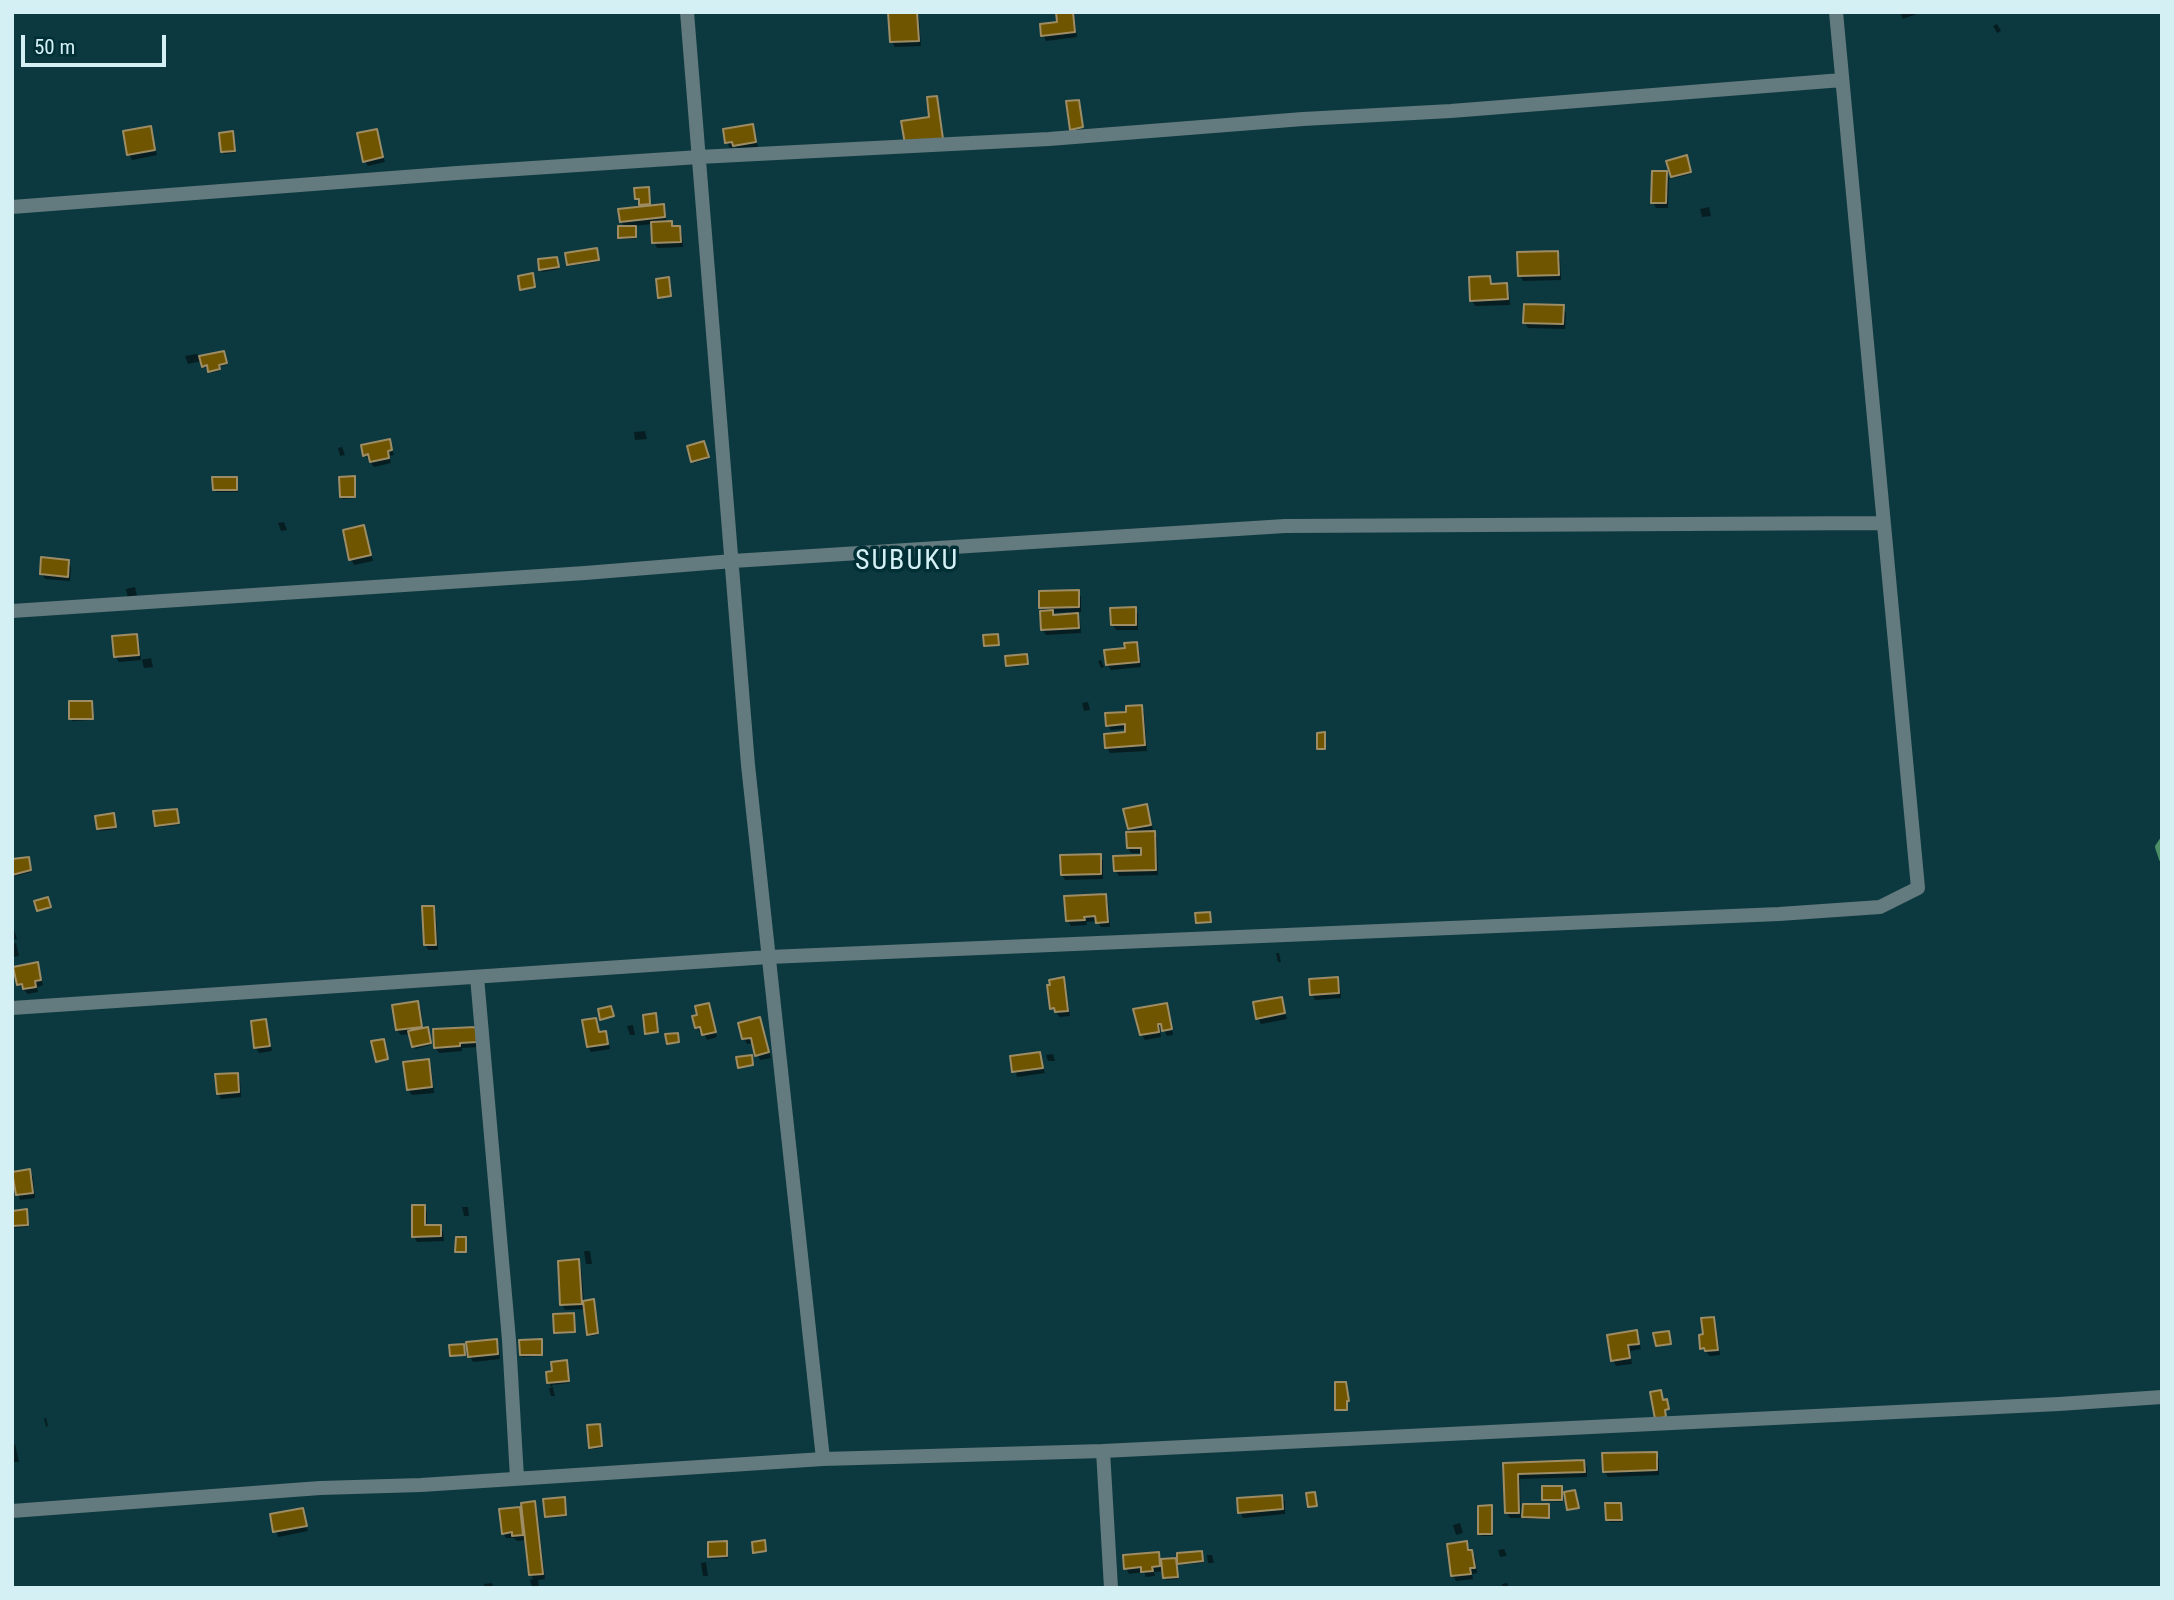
<!DOCTYPE html>
<style>
body{margin:0}
#map{position:relative;width:2174px;height:1600px;overflow:hidden;background:#0c393f;font-family:"Roboto Condensed",sans-serif}
canvas{display:block}
.frame{position:absolute;inset:0;border:14px solid #d4f0f4;pointer-events:none}
.scale{position:absolute;left:21px;top:35px;width:145px;height:32px;box-sizing:border-box;border:4px solid #d4f0f4;border-top:0;padding-left:9px;font-size:21px;line-height:24px;white-space:nowrap;color:#d4f0f4;-webkit-text-stroke:5px #002f35;paint-order:stroke}
</style>
<div id="map">
<canvas width="2174" height="1600"></canvas>
<div class="frame"></div>
<div class="scale">50 m</div>
</div>
<script>
const context = document.querySelector('canvas').getContext('2d');
context.lineJoin = 'round';
function fill(path, color) { context.fillStyle = color; context.fill(path, 'evenodd'); }
const poly = rows => new Path2D(rows.map(r => 'M' + r).join(''));
function strokePath(path, color, width, dash) { context.strokeStyle = color; context.lineWidth = width; context.lineCap = dash ? 'butt' : 'round'; context.setLineDash(dash || []); context.stroke(path); }
function write(font, color, halo, rows, align = 'center') {
  context.font = font + ' "Roboto Condensed",sans-serif'; context.lineWidth = 7; context.setLineDash([]); context.textBaseline = 'middle'; context.strokeStyle = halo; context.fillStyle = color; for (const [text, x, y, turn = 0] of rows) {
    context.save(); context.translate(x, y); context.rotate((+turn || 0) * Math.PI / 180); context.textAlign = isNaN(turn) ? turn : align; if (halo) context.strokeText(text, 0, 0); context.fillText(text, 0, 0); context.restore();
  }
}
fill(poly([
 [916,12,919,18,921,46,895,47,892,42],
 [1057,12,1074,12,1077,37,1046,41,1043,35,1059,23],
 [1900,12,1922,12,1903,19],
 [1997,24,2001,31,1997,33,1993,26],
 [936,98,939,104,944,145,931,119],
 [752,126,758,147,738,150,735,147,730,148,727,142],
 [150,128,157,155,132,160,129,154],
 [376,131,385,162,368,166,365,161],
 [232,133,235,153,224,154,223,152],
 [1687,159,1691,174,1674,178,1672,176],
 [1666,173,1669,178,1668,208,1656,208,1653,202],
 [648,188,651,208,663,206,667,223,670,223,673,228,679,227,682,233,683,247,657,248,654,242,653,224,634,226,636,239,621,239,620,237,625,228,621,221,643,208,641,201,637,199],
 [1709,207,1711,216,1702,217,1700,209],
 [597,252,598,262,569,266,568,264],
 [1557,253,1560,258,1561,280,1523,281,1520,276],
 [558,261,559,269,542,272,541,270],
 [1489,278,1492,285,1506,284,1509,290,1510,305,1475,306,1472,301],
 [1563,307,1566,313,1565,329,1528,328,1525,323],
 [224,353,227,365,219,367,220,371,211,373,209,367,204,368,202,361,188,364,185,356,197,354,199,358],
 [645,431,647,439,635,440,634,432],
 [389,441,394,455,389,456,391,463,374,467,365,455],
 [704,445,708,459,694,463,693,461],
 [342,447,345,455,340,456,338,448],
 [236,479,238,492,216,492,214,490],
 [355,480,356,498,343,499,341,497],
 [284,522,287,530,281,531,278,523],
 [364,527,373,561,354,565,351,559],
 [68,562,71,567,70,581,45,579,42,573],
 [135,587,137,596,128,598,126,589],
 [1078,592,1081,597,1081,612,1075,612,1080,620,1081,633,1046,635,1043,630,1043,612,1041,607],
 [1069,612,1069,615,1055,616,1053,613],
 [1135,609,1138,614,1138,630,1116,630,1113,625],
 [136,636,139,641,141,660,151,658,153,667,144,668,142,660,119,662,115,656],
 [1136,644,1139,649,1141,667,1111,670,1107,665],
 [1027,658,1028,666,1009,667,1008,665],
 [1101,660,1104,667,1101,668,1098,661],
 [1088,702,1090,710,1084,711,1082,703],
 [91,703,93,720,72,721,71,718],
 [1141,707,1144,712,1147,751,1110,753,1107,748,1127,734,1127,729,1111,730,1107,725],
 [1147,806,1153,830,1157,838,1158,875,1119,876,1116,871,1115,858,1143,857,1143,853,1131,853,1128,848,1132,833,1129,829],
 [177,812,179,825,158,827,157,825],
 [114,817,116,829,100,831,99,829],
 [1100,856,1103,861,1103,879,1065,880,1062,875],
 [29,859,31,872,12,877,12,861],
 [1105,896,1108,901,1110,927,1101,927,1097,921,1086,922,1087,925,1071,926,1068,921],
 [433,907,436,913,438,950,428,950,425,944],
 [14,930,17,939,12,940,12,931],
 [16,943,19,956,13,957,12,944],
 [1276,953,1279,953,1281,962,1278,962],
 [37,964,43,985,37,987,38,992,28,994,18,984],
 [1337,978,1340,984,1341,998,1315,1000,1312,994],
 [1063,979,1066,985,1070,1016,1060,1017,1052,1008],
 [1281,999,1287,1019,1261,1024,1258,1018],
 [418,1003,421,1009,423,1030,428,1031,431,1045,415,1049,411,1034,401,1035,397,1030],
 [708,1005,717,1037,707,1040,703,1032,700,1033,697,1028],
 [1166,1005,1169,1010,1173,1035,1167,1036,1163,1029,1160,1030,1161,1037,1145,1040,1141,1034],
 [760,1019,771,1058,760,1060,754,1043,747,1044,744,1039],
 [595,1020,600,1034,605,1033,608,1039,610,1049,591,1052,588,1047],
 [265,1021,268,1026,272,1051,259,1053,256,1048],
 [633,1025,635,1035,630,1035,627,1026],
 [475,1028,479,1047,462,1048,462,1051,439,1053,435,1047],
 [1039,1054,1045,1073,1017,1077,1012,1058],
 [1053,1054,1055,1061,1048,1061,1046,1055],
 [428,1061,431,1066,434,1093,412,1095,408,1090],
 [237,1075,240,1080,241,1097,221,1099,218,1093],
 [29,1171,33,1177,35,1198,20,1200,16,1187,12,1188,12,1175,16,1180],
 [424,1207,427,1212,427,1227,440,1226,443,1232,444,1241,417,1242,414,1236],
 [462,1207,468,1207,469,1216,464,1216],
 [12,1213,27,1213,28,1227,12,1228],
 [584,1251,590,1251,592,1264,586,1264],
 [578,1261,581,1267,584,1302,594,1303,598,1335,590,1336,589,1334,585,1309,565,1310,562,1305],
 [574,1317,575,1333,557,1334,556,1332],
 [1713,1319,1716,1324,1720,1355,1710,1356,1702,1348,1705,1335],
 [1636,1332,1641,1349,1630,1351,1632,1364,1616,1366,1613,1360],
 [496,1341,499,1347,500,1359,473,1362,470,1356],
 [542,1343,542,1356,522,1357,521,1354],
 [567,1364,569,1383,552,1385,555,1396,551,1396,549,1388,552,1388,549,1383],
 [44,1418,46,1418,48,1426,46,1427],
 [599,1426,602,1448,592,1449,591,1447],
 [15,1444,19,1462,12,1462,12,1445],
 [1656,1454,1659,1459,1659,1475,1608,1477,1604,1471],
 [1583,1462,1587,1467,1587,1477,1520,1479,1521,1518,1510,1518,1507,1513,1505,1465],
 [1561,1488,1562,1502,1545,1501,1543,1499],
 [1281,1497,1285,1502,1285,1514,1243,1518,1240,1512],
 [565,1501,566,1517,548,1518,547,1516],
 [534,1503,537,1509,545,1579,538,1580,539,1586,532,1587,530,1580,533,1579,531,1575,527,1540,517,1541,514,1538,506,1538,503,1533,519,1509,525,1519],
 [1548,1505,1549,1519,1525,1519,1524,1517],
 [1620,1505,1622,1522,1609,1522,1608,1520],
 [1491,1507,1493,1536,1481,1536,1480,1534],
 [302,1510,308,1531,278,1537,272,1515],
 [1460,1523,1463,1533,1456,1535,1453,1525],
 [1466,1543,1475,1557,1477,1573,1472,1574,1473,1579,1456,1581,1453,1576],
 [727,1545,728,1558,711,1559,710,1557],
 [1504,1549,1507,1556,1500,1557,1498,1550],
 [1158,1554,1161,1561,1202,1555,1203,1563,1176,1565,1178,1579,1166,1580,1164,1571,1154,1572,1155,1576,1146,1577,1144,1572,1129,1574,1126,1568],
 [1207,1555,1212,1555,1214,1563,1208,1563],
 [706,1562,708,1576,703,1576,701,1563],
 [492,1583,494,1588,485,1588,484,1584],
 [1507,1583,1509,1588,1502,1588,1502,1584]
]), '#0007');
strokePath(poly([
 [2162,841,2158,847,2162,859]
]), '#4c8f67', 6);
const building = poly([
 [888,12,917,12,919,41,890,42,888,12],
 [1056,12,1073,12,1075,32,1041,36,1040,24,1057,22,1056,12],
 [937,96,943,139,905,144,901,121,929,117,927,97,937,96],
 [1079,100,1083,127,1070,130,1066,101,1079,100],
 [753,124,756,142,733,146,732,142,725,143,723,129,753,124],
 [151,126,155,150,127,155,123,131,151,126],
 [377,129,383,157,363,162,357,133,377,129],
 [233,131,235,151,221,152,219,133,233,131],
 [1687,155,1691,172,1671,177,1666,161,1687,155],
 [1652,171,1667,171,1666,203,1651,203,1652,171],
 [649,187,650,204,639,205,639,199,635,199,634,188,649,187],
 [664,204,665,217,620,222,618,209,664,204],
 [672,221,672,226,680,226,681,242,652,243,651,222,672,221],
 [618,226,636,226,636,237,618,238,618,226],
 [597,248,599,260,567,265,565,253,597,248],
 [1558,251,1559,275,1518,276,1517,252,1558,251],
 [557,257,559,267,539,270,538,259,557,257],
 [533,273,535,287,520,290,518,276,533,273],
 [1490,276,1491,284,1507,283,1508,299,1470,301,1469,277,1490,276],
 [669,277,671,296,658,298,656,279,669,277],
 [1524,304,1564,305,1563,324,1523,323,1524,304],
 [224,351,227,363,219,365,220,369,208,372,207,365,202,367,199,356,224,351],
 [390,439,392,450,388,451,389,458,370,462,368,454,363,456,361,445,390,439],
 [704,441,709,457,691,462,687,446,704,441],
 [355,476,355,497,340,497,339,477,355,476],
 [212,477,237,477,237,490,213,490,212,477],
 [364,525,371,555,349,560,343,530,364,525],
 [41,557,69,560,68,577,40,574,41,557],
 [1079,590,1079,607,1039,608,1039,591,1079,590],
 [1136,607,1136,625,1111,625,1110,608,1136,607],
 [1053,610,1053,615,1078,613,1079,628,1041,630,1040,611,1053,610],
 [137,634,139,655,114,657,112,636,137,634],
 [998,634,999,645,984,646,983,635,998,634],
 [1137,642,1139,662,1106,665,1104,650,1125,648,1124,643,1137,642],
 [1027,654,1028,664,1006,666,1005,656,1027,654],
 [69,701,92,701,93,719,69,719,69,701],
 [1142,705,1145,745,1105,748,1104,734,1125,732,1125,724,1106,726,1105,713,1126,712,1126,706,1142,705],
 [1325,732,1325,749,1317,749,1317,733,1325,732],
 [1147,804,1151,825,1128,829,1123,809,1147,804],
 [177,809,179,823,155,826,153,811,177,809],
 [114,813,116,827,97,829,95,816,114,813],
 [1155,831,1156,870,1114,871,1113,856,1141,855,1141,848,1127,848,1126,832,1155,831],
 [1101,854,1101,874,1061,875,1060,855,1101,854],
 [29,857,31,870,12,875,12,859,29,857],
 [1106,894,1108,922,1096,923,1095,916,1084,917,1085,920,1066,921,1064,896,1106,894],
 [48,897,51,907,37,911,34,901,48,897],
 [422,906,434,906,436,945,424,945,422,906],
 [1210,912,1211,922,1196,923,1195,913,1210,912],
 [38,962,41,980,35,981,36,987,23,989,22,984,17,985,13,967,38,962],
 [1064,977,1068,1011,1055,1012,1054,1008,1050,1009,1047,985,1050,985,1049,980,1064,977],
 [1338,977,1339,993,1310,995,1309,979,1338,977],
 [1282,997,1285,1013,1256,1019,1253,1002,1282,997],
 [418,1001,422,1027,396,1030,392,1005,418,1001],
 [709,1003,716,1032,702,1035,700,1027,695,1028,692,1016,697,1015,695,1006,709,1003],
 [1167,1003,1172,1029,1162,1031,1161,1024,1158,1024,1159,1032,1140,1035,1133,1009,1167,1003],
 [611,1006,614,1016,600,1020,598,1009,611,1006],
 [656,1013,658,1032,645,1034,643,1015,656,1013],
 [760,1017,769,1052,755,1056,751,1038,742,1039,738,1023,760,1017],
 [596,1018,599,1032,606,1031,608,1044,587,1047,582,1020,596,1018],
 [266,1019,270,1046,254,1048,251,1021,266,1019],
 [428,1027,431,1043,412,1047,408,1031,428,1027],
 [476,1027,477,1042,460,1043,460,1046,434,1048,433,1029,476,1027],
 [678,1033,679,1042,667,1044,665,1034,678,1033],
 [384,1039,388,1059,376,1062,371,1041,384,1039],
 [1040,1052,1043,1068,1012,1072,1010,1056,1040,1052],
 [752,1055,753,1065,738,1068,736,1057,752,1055],
 [429,1059,432,1087,407,1090,403,1062,429,1059],
 [238,1073,239,1092,217,1094,215,1074,238,1073],
 [30,1169,33,1193,16,1195,12,1172,30,1169],
 [412,1205,425,1205,425,1225,441,1225,441,1236,412,1237,412,1205],
 [27,1209,28,1225,12,1226,12,1211,27,1209],
 [456,1237,466,1237,466,1252,455,1252,456,1237],
 [579,1259,582,1304,560,1305,558,1261,579,1259],
 [594,1299,598,1333,587,1335,583,1301,594,1299],
 [574,1313,575,1332,554,1333,553,1314,574,1313],
 [1714,1317,1718,1350,1705,1351,1704,1348,1700,1349,1699,1335,1703,1334,1701,1318,1714,1317],
 [1637,1330,1639,1344,1628,1345,1630,1358,1611,1361,1607,1335,1637,1330],
 [1669,1331,1671,1344,1656,1346,1653,1333,1669,1331],
 [497,1339,498,1354,468,1357,466,1342,497,1339],
 [542,1339,542,1355,520,1355,519,1340,542,1339],
 [464,1344,465,1355,450,1356,449,1345,464,1344],
 [567,1360,569,1381,547,1383,546,1372,552,1371,551,1362,567,1360],
 [1335,1382,1346,1382,1349,1401,1347,1401,1347,1410,1335,1410,1335,1382],
 [1661,1390,1663,1400,1667,1399,1669,1409,1665,1410,1666,1417,1655,1419,1650,1392,1661,1390],
 [600,1424,602,1446,589,1448,587,1425,600,1424],
 [1657,1452,1657,1470,1603,1472,1602,1453,1657,1452],
 [1584,1460,1585,1472,1518,1474,1519,1513,1505,1513,1503,1463,1584,1460],
 [1542,1486,1562,1486,1562,1500,1542,1500,1542,1486],
 [1575,1490,1579,1508,1567,1510,1564,1492,1575,1490],
 [1315,1492,1317,1506,1308,1507,1306,1493,1315,1492],
 [1282,1495,1283,1509,1238,1513,1237,1498,1282,1495],
 [565,1497,566,1515,545,1517,543,1499,565,1497],
 [535,1501,543,1574,529,1575,521,1503,535,1501],
 [1605,1503,1621,1503,1622,1520,1606,1520,1605,1503],
 [1523,1504,1549,1504,1549,1518,1522,1517,1523,1504],
 [1492,1505,1492,1534,1478,1534,1478,1506,1492,1505],
 [520,1507,523,1535,512,1536,512,1532,502,1534,499,1509,520,1507],
 [303,1508,307,1526,273,1532,270,1514,303,1508],
 [765,1540,766,1551,753,1553,752,1542,765,1540],
 [727,1541,727,1556,708,1557,708,1542,727,1541],
 [1467,1541,1468,1550,1472,1550,1475,1568,1470,1568,1471,1574,1451,1576,1447,1544,1467,1541],
 [1202,1551,1203,1561,1177,1564,1177,1553,1202,1551],
 [1159,1552,1160,1566,1152,1567,1153,1571,1141,1572,1141,1567,1124,1569,1123,1555,1159,1552],
 [1176,1558,1178,1577,1163,1578,1161,1559,1176,1558]
]);
fill(building, '#705500');
strokePath(building, '#9d8c64', 2);
strokePath(poly([
 [687,12,748,765,823,1459,1103,1451,2059,1404,2162,1397],
 [12,207,457,173,699,157,1049,139,1303,119,1451,111,1842,80],
 [12,611,585,573,733,561,1285,526,1883,523],
 [477,977,509,1340,517,1478],
 [12,1008,769,957,1779,914,1880,907,1918,888,1836,12],
 [1103,1451,1111,1588],
 [12,1511,320,1488,421,1485,823,1459]
]), '#637a7e', 14);
context.letterSpacing = '2px';
write('28px', '#d4f0f4', '#002f35', [
 ["SUBUKU",907,562]
]);
context.letterSpacing = '0px';
</script>
